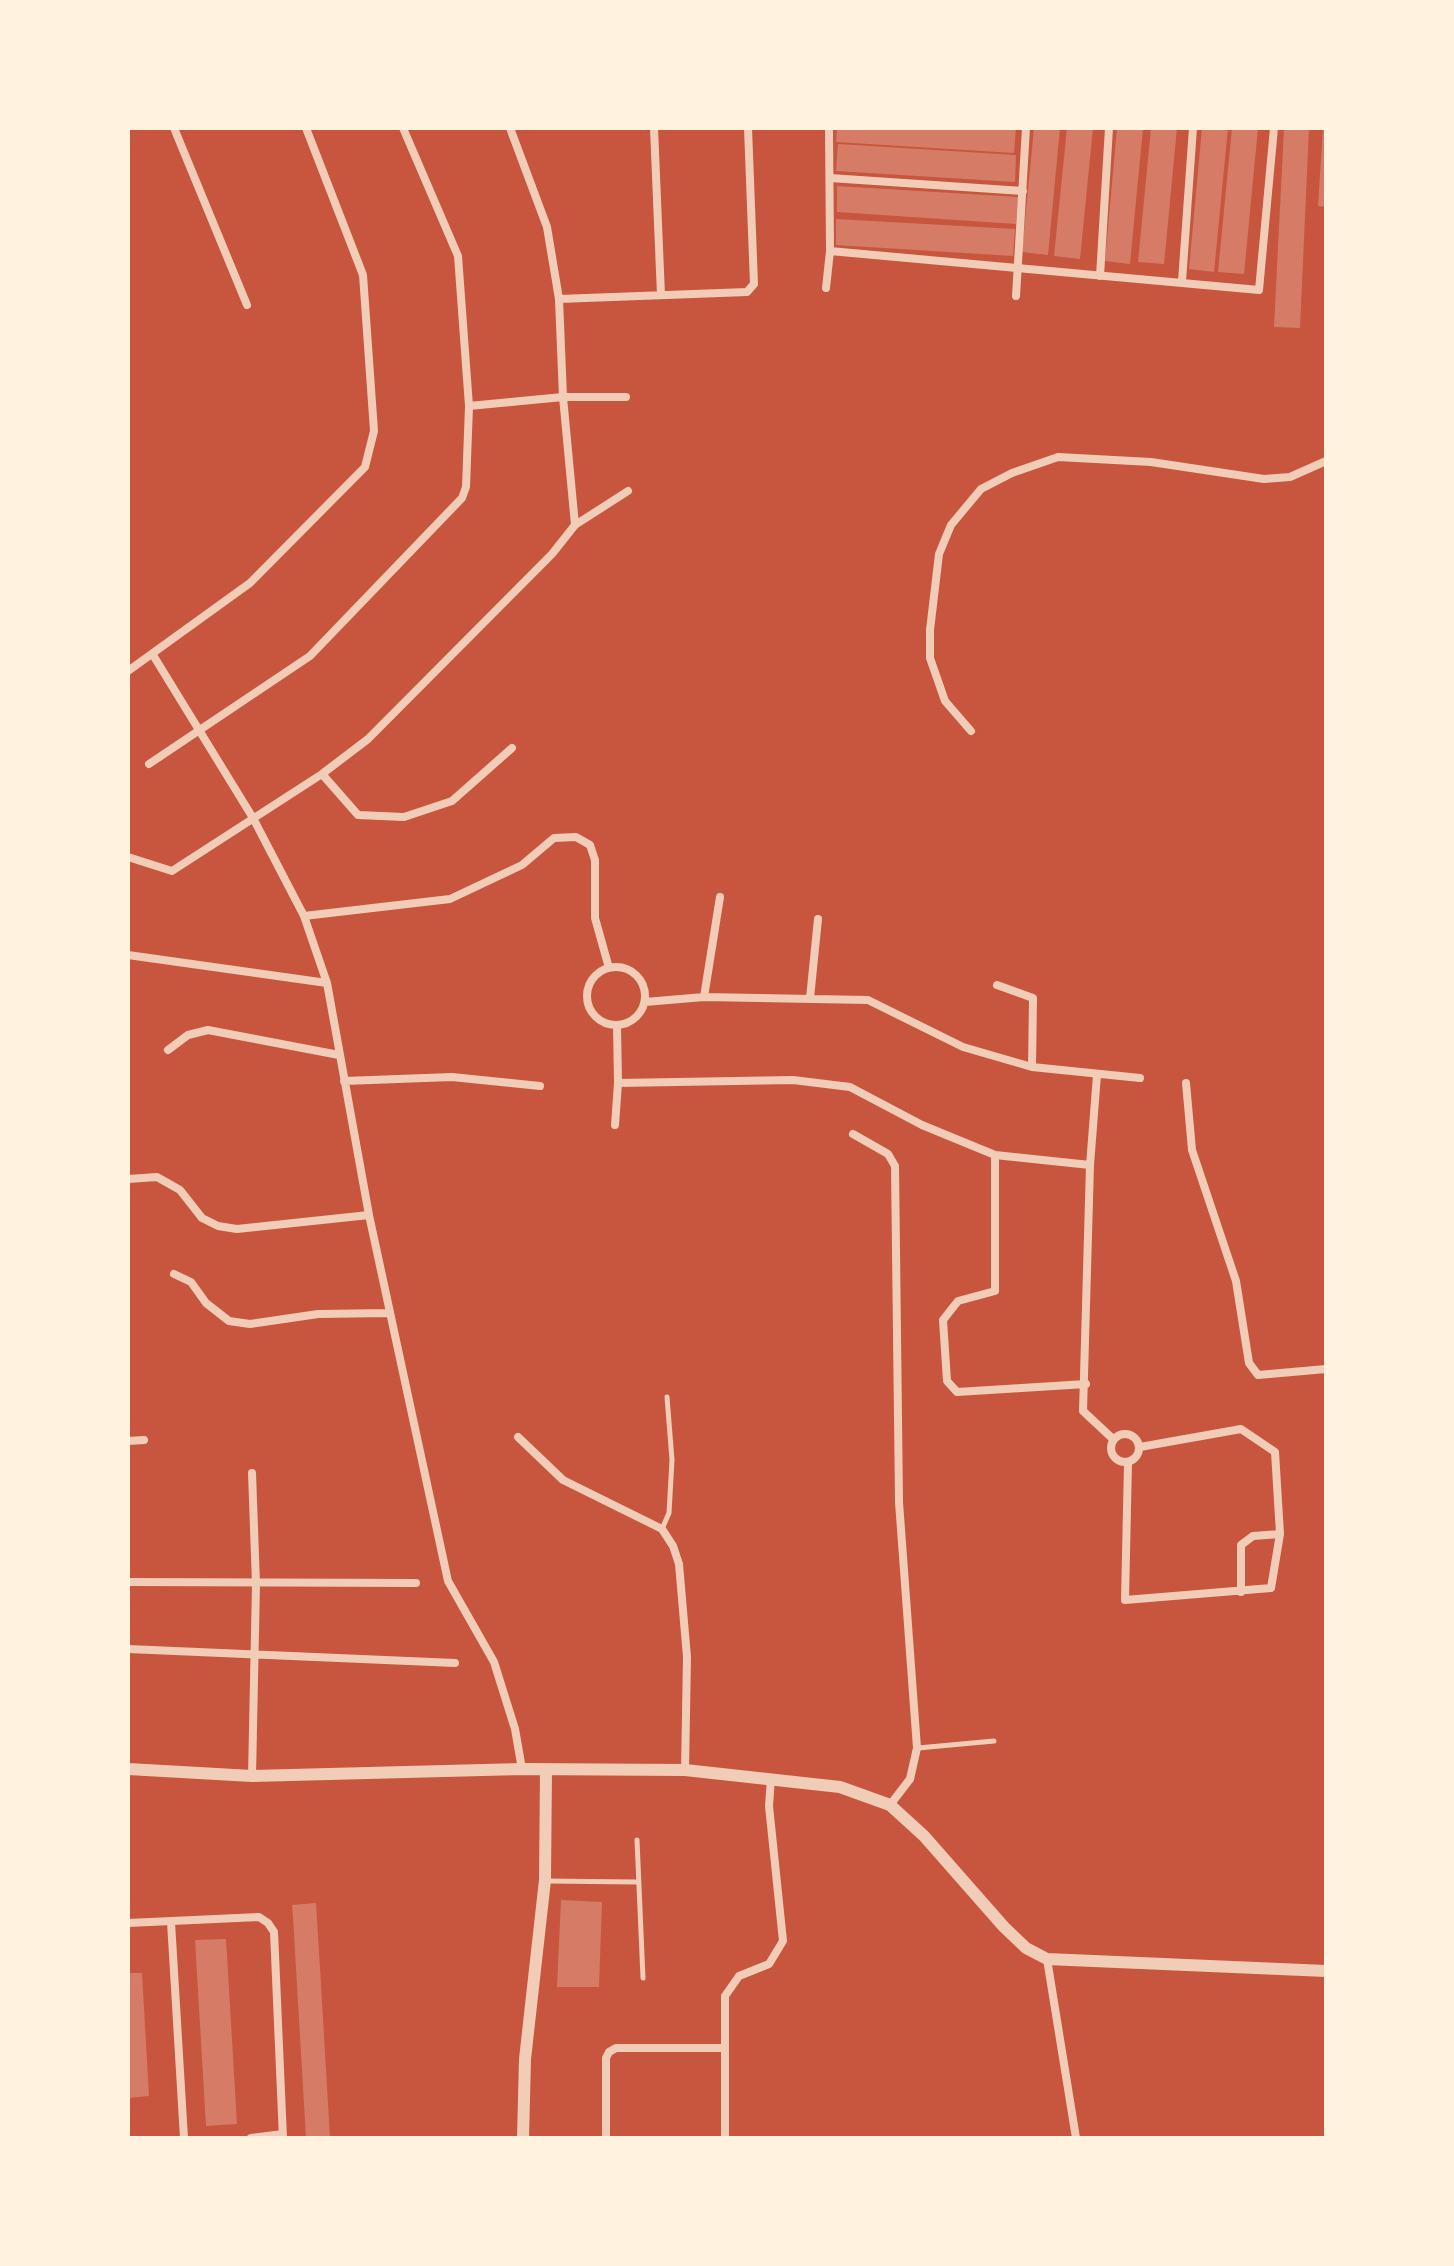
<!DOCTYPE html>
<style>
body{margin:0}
#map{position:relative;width:1454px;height:2266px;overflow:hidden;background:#c8553d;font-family:"Varela Round",sans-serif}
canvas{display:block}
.frame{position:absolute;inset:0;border:130px solid #fff3e0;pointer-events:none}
</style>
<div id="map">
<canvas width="1454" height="2266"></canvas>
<div class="frame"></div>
</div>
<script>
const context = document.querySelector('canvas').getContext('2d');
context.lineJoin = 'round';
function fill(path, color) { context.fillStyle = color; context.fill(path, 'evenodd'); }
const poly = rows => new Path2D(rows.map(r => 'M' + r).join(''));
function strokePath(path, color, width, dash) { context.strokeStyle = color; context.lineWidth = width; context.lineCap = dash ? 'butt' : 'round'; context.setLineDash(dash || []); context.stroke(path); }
fill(poly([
 [837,128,1016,128,1014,153,836,142],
 [1034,128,1060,128,1048,255,1022,252],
 [1067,128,1093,128,1080,259,1054,256],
 [1117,128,1143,128,1130,264,1105,261],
 [1151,128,1177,128,1164,264,1138,262],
 [1202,128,1228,128,1214,272,1189,269],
 [1232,128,1258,128,1244,274,1218,272],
 [1284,128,1309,128,1300,328,1274,327],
 [1323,128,1326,128,1326,207,1318,206],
 [838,144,1016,155,1015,182,836,171],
 [837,186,1018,197,1016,224,837,212],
 [836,219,1015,229,1013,256,836,245],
 [561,1900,602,1902,599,1987,557,1987],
 [316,1903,320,1968,330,2138,306,2138,293,1917,292,1905],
 [226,1939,237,2124,206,2126,195,1940],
 [128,1973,142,1973,149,2096,128,2098]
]), '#d67c66');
strokePath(poly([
 [662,1529,669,1513,672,1460,667,1397],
 [918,1748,994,1741],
 [637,1840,643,1978],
 [546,1881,637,1882]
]), '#f1ccb7', 5);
strokePath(poly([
 [174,128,247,305],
 [510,128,547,227,559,299,563,397,575,525],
 [654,128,661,295],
 [830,178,1023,191],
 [830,251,1259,290,1274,128],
 [1100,276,1109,128],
 [1182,281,1193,128],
 [826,288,830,251,829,128],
 [1016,296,1026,128],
 [559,299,747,292,754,284,748,128],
 [469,406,563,397,626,397],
 [153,655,253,818,304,916,327,983,369,1215,448,1581,494,1662,515,1729,522,1769],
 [128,671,250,583,365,467,374,431,363,275,306,128],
 [971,731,945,701,930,658,930,630,939,554,951,525,981,489,1012,473,1058,457,1151,462,1264,479,1290,477,1326,461],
 [149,764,310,656,462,498,466,487,469,406,458,256,403,128],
 [322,774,358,815,404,817,452,801,512,748],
 [128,857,172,871,322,774,368,739,552,554,575,525,628,491],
 [304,916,450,899,522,865,554,838,576,837,590,845,595,860,595,918,609,968],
 [128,955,327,983],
 '587 996a29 29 0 1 1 58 0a29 29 0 1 1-58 0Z',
 [997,985,1033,998,1032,1067],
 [704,997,868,1000,963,1047,1032,1067,1140,1078],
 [810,998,818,919],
 [645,1002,704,997,720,897],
 [617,1025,618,1083],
 [168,1050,188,1035,208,1030,339,1055],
 [1097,1075,1090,1165,1083,1411,1113,1439],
 [344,1081,452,1077,540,1086],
 [1186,1083,1192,1150,1236,1281,1249,1363,1258,1375,1326,1369],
 [615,1125,618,1083,793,1080,850,1087,922,1125,995,1155,1090,1165],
 [853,1134,888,1154,895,1166,899,1502,917,1748,910,1779,890,1805],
 [995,1155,995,1291,958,1301,943,1320,947,1381,957,1392,1086,1384],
 [128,1179,157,1177,180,1190,202,1218,218,1226,237,1229,369,1215],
 [174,1274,191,1282,206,1303,229,1321,250,1324,318,1314,390,1313],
 '1111 1448a14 14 0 1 1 28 0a14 14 0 1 1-28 0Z',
 [518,1437,563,1480,662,1529,673,1546,679,1564,687,1657,685,1770],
 [128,1441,144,1440],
 [1128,1463,1125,1600,1271,1588,1280,1534,1275,1452,1241,1429,1140,1447],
 [128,1582,416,1583],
 [1241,1592,1241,1545,1253,1536,1280,1534],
 [128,1649,455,1663],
 [252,1776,256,1584,252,1473],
 [171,1922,184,2138],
 [128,1923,259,1917,268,1923,274,1932,283,2138],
 [1047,1959,1076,2138],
 [251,2138,283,2134],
 [606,2138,606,2058,609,2052,616,2048,725,2048],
 [725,2138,725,1996,739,1976,769,1964,783,1941,769,1806,771,1778]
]), '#f1ccb7', 8);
strokePath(poly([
 [128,1769,252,1776,522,1769,685,1770,840,1787,890,1805,924,1836,1004,1927,1026,1948,1047,1959,1326,1971],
 [523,2138,525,2059,545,1880,546,1770]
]), '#f1ccb7', 12);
</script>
